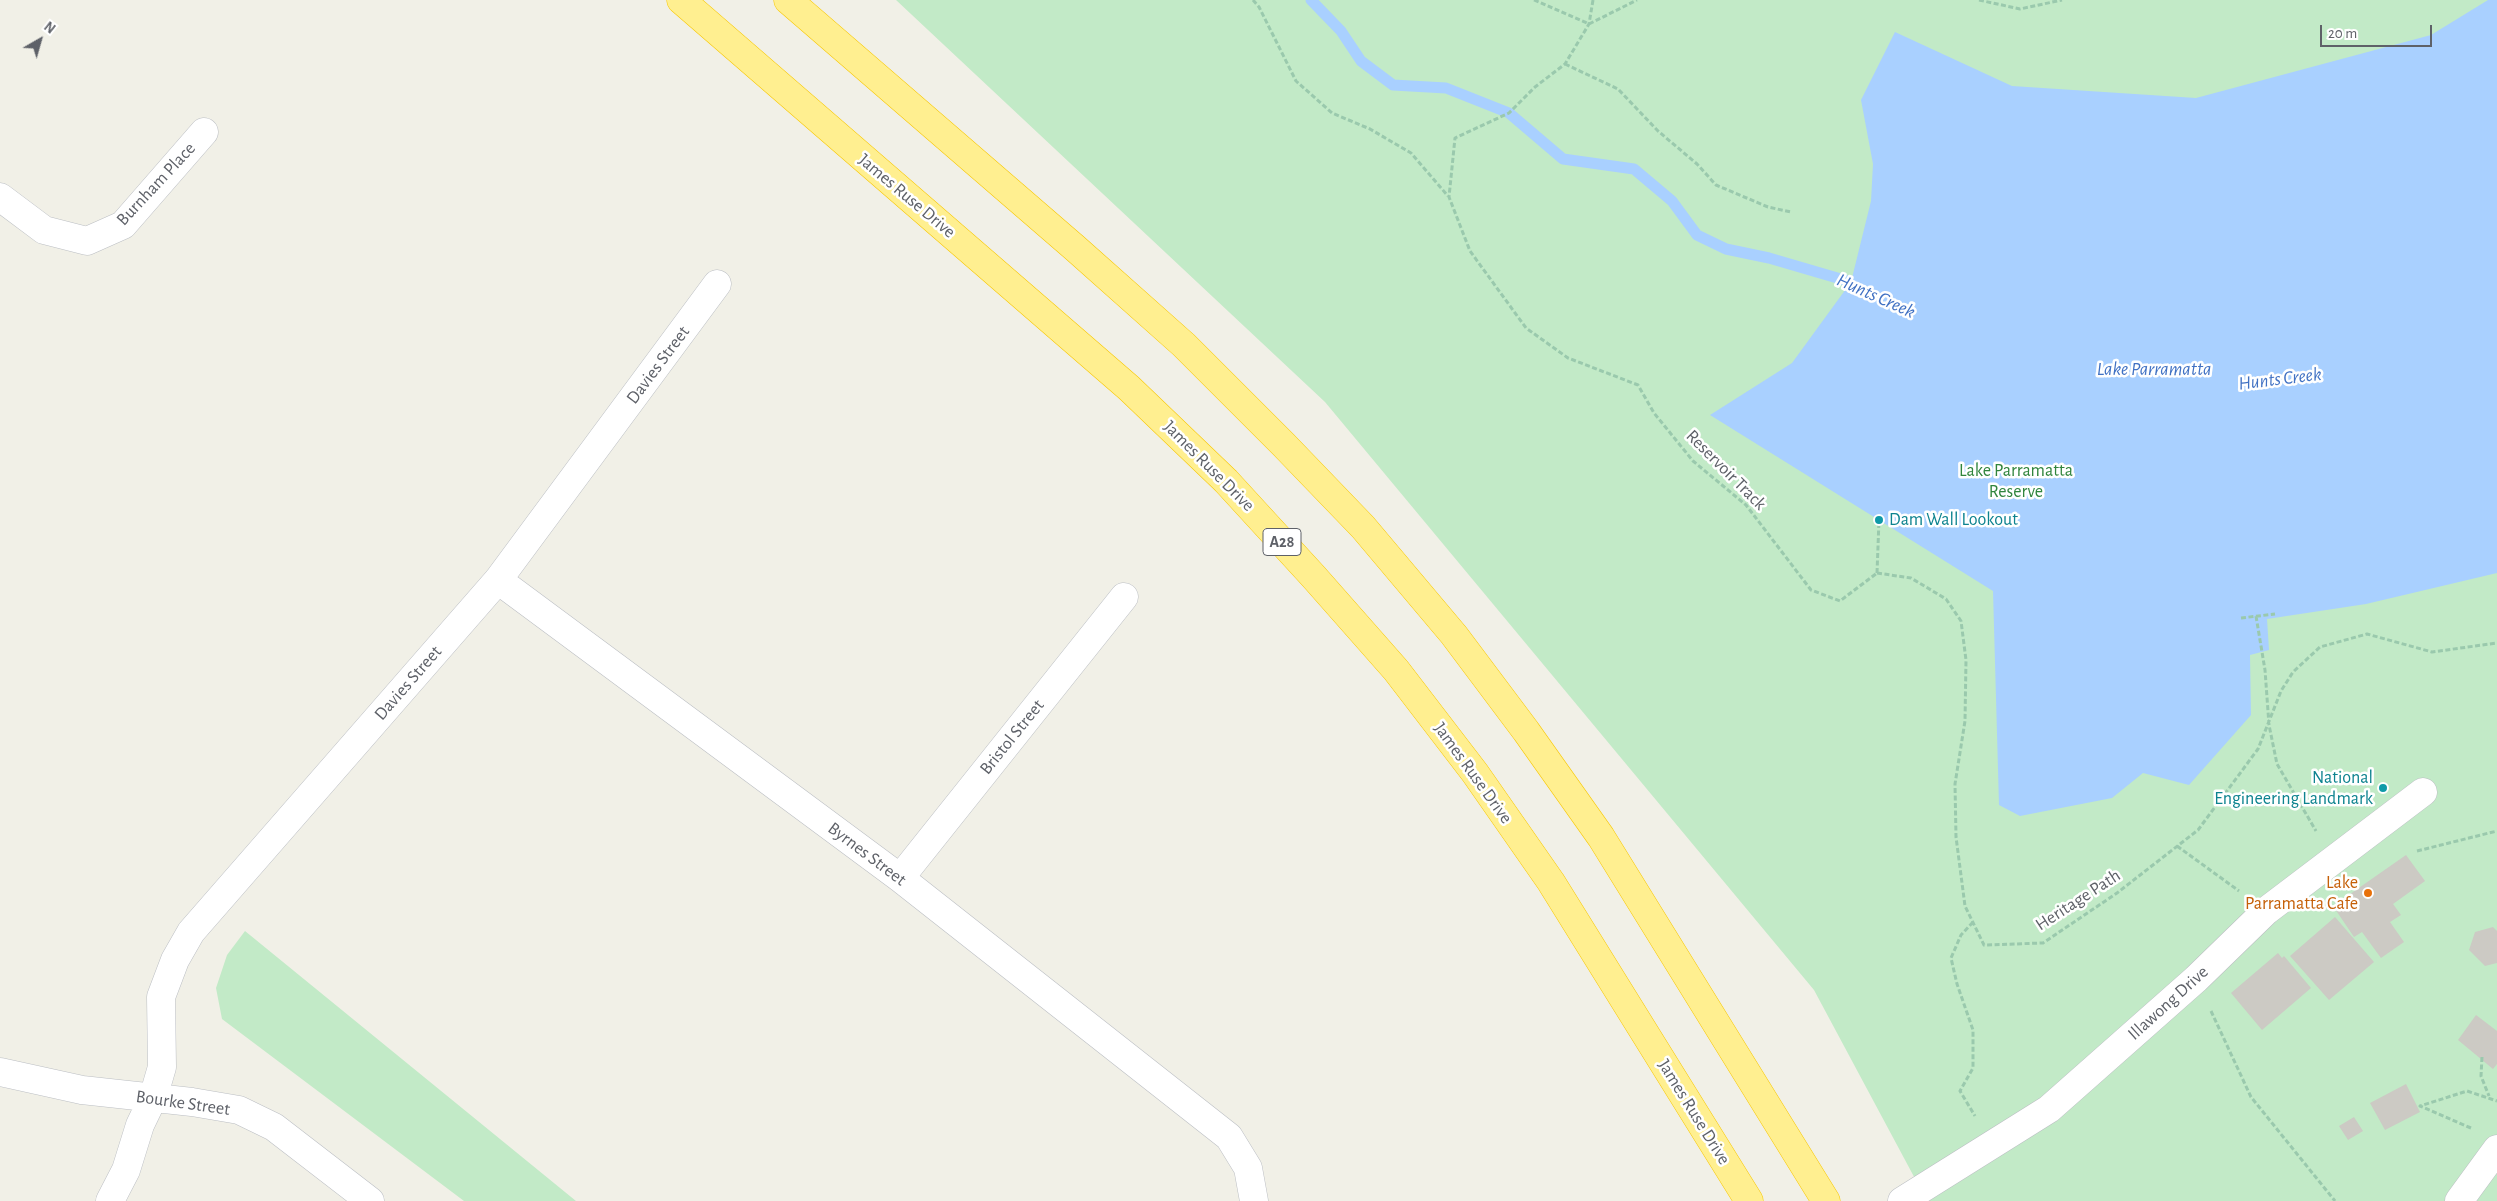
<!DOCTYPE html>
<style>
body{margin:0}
#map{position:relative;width:2497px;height:1201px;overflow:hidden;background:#f1f0e7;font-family:"Alegreya Sans",sans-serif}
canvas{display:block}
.north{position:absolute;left:15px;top:15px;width:50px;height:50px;-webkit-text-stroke:4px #fff;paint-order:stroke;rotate:38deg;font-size:14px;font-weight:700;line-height:20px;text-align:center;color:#5e6168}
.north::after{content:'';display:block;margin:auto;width:18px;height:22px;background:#5e6168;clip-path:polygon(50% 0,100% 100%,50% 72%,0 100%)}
.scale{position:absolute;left:2320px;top:25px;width:112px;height:22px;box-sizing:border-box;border:2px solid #5e6168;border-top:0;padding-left:6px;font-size:15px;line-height:18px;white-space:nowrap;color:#5e6168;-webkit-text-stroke:4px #fff;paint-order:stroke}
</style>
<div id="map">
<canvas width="2497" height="1201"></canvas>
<div class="north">N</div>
<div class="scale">20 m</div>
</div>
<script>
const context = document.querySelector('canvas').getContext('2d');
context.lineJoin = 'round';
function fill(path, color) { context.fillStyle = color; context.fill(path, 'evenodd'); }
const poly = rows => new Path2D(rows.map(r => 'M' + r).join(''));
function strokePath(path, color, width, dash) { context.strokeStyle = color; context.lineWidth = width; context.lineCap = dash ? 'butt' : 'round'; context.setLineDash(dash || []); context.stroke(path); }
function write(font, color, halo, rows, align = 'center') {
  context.font = font + ' "Alegreya Sans",sans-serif'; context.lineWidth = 5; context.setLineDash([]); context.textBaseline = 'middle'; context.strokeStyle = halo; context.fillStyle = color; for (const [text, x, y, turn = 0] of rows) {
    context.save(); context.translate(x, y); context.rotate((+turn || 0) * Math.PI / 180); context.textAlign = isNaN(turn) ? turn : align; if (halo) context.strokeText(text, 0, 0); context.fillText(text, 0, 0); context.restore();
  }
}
fill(poly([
 [896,0,2497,0,2497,1201,1927,1201,1814,990,1325,402],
 [245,931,576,1201,464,1201,222,1019,216,988,227,955]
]), '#c2eac7');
fill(poly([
 [2488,0,2497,0,2497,573,2366,604,2267,619,2269,650,2250,655,2251,715,2189,785,2143,773,2112,798,2020,816,1999,805,1993,591,1710,415,1792,363,1851,282,1871,201,1873,164,1861,100,1895,32,2012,86,2196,98,2431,35]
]), '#a9d0ff');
strokePath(poly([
 [1311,0,1341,31,1361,61,1393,85,1446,88,1509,113,1563,159,1634,169,1672,201,1697,235,1726,249,1769,258,1851,282,1864,288]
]), '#a9d0ff', 11);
fill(poly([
 [2406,855,2425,881,2393,904,2401,915,2390,922,2404,942,2381,958,2362,932,2354,937,2333,906],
 [2335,917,2374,962,2329,1000,2290,956],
 [2493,927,2497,931,2497,963,2485,966,2469,950,2475,932],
 [2278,953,2282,958,2284,956,2311,988,2262,1030,2231,993],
 [2476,1015,2497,1031,2497,1064,2493,1069,2458,1040],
 [2406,1084,2420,1112,2385,1130,2370,1103],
 [2354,1117,2363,1131,2348,1140,2339,1126]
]), '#cccac4');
const minor = poly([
 [0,197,44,230,87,241,123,225,204,132],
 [498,580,900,878,1229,1137,1248,1168,1254,1201],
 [900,878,1124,597],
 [0,1072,82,1090,192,1102,239,1110,274,1127,370,1201],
 [110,1201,126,1170,140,1125,153,1098,162,1067,161,997,175,960,191,932,498,580,717,284],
 [1902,1201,2049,1109,2196,979,2266,911,2423,792],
 [2459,1201,2497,1149]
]);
const highway = poly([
 [681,0,1129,388,1226,481,1314,577,1396,670,1475,773,1551,882,1749,1201],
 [788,0,1075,248,1184,345,1284,445,1363,527,1454,635,1526,731,1601,837,1826,1201]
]);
strokePath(minor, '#bbbec3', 29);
strokePath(highway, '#f8c700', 29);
strokePath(poly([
 [1253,0,1259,7,1296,81,1332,113,1370,129,1411,153,1448,196],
 [1534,0,1589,24],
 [1593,0,1589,24,1565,64,1535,87,1509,113,1455,138,1449,197,1470,251,1526,328,1568,358,1638,385,1654,413,1693,461,1746,505,1811,590,1840,601,1877,573],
 [1979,0,2020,9,2062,0],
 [1589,24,1637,0],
 [1565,64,1618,89,1658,131,1697,164,1716,185,1768,207,1791,212],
 [1877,573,1911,578,1946,599,1961,621,1966,660,1965,721,1955,784,1956,837,1965,906,1984,945,2043,943,2117,893,2198,830,2258,749,2281,691,2293,672,2320,647,2367,634,2432,652,2497,643],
 [1877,573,1879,520],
 [2256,616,2265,670,2269,725,2277,764,2316,831],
 [2241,618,2275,614],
 [2177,846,2239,891],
 [2417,851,2497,831],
 [1973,922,1961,935,1951,958,1957,984,1973,1030,1973,1068,1960,1091,1975,1116],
 [2211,1011,2251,1097,2335,1201],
 [2482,1057,2481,1076,2489,1096],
 [2471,1128,2420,1106,2467,1091,2497,1101]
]), '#9ac9ad', 3, [5, 2.5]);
strokePath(minor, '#fff', 28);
strokePath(highway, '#ffef90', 28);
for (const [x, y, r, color] of [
 [1879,520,5,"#0f9aa8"],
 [2383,788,5,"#0f9aa8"],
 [2368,893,5,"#e8710a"]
]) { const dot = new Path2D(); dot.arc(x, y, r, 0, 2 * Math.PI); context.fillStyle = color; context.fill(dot); strokePath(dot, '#fff', 2); }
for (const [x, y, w] of [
 [1282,542,38]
]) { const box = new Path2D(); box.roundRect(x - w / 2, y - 13.5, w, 27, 4); context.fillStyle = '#fff'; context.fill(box); strokePath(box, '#5e6168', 1); }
write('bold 16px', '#5e6168', null, [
 ["A28",1282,542]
]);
write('18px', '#5e6168', '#fff', [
 ["Burnham Place",156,184,-47],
 ["James Ruse Drive",907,196,40],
 ["Davies Street",658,365,-53],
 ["James Ruse Drive",1209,466,45],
 ["Reservoir Track",1726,470,45],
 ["Davies Street",408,683,-49],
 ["Bristol Street",1012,737,-51],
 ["James Ruse Drive",1473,773,54],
 ["Byrnes Street",867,854,37],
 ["Heritage Path",2078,900,-33],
 ["Illawong Drive",2168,1003,-42],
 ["Bourke Street",183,1103,8],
 ["James Ruse Drive",1694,1112,58]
]);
write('18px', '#30853d', '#fff', [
 ["Lake Parramatta",2016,471],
 ["Reserve",2016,492]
]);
write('18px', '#0d838f', '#fff', [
 ["Dam Wall Lookout",1889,520],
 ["National",2373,778,"right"],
 ["Engineering Landmark",2373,799,"right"]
], 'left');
write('18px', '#c56008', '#fff', [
 ["Lake",2358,883],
 ["Parramatta Cafe",2358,904]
], 'right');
write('italic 19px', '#4071c3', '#fff', [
 ["Hunts Creek",1876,296,24],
 ["Lake Parramatta",2154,369],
 ["Hunts Creek",2280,379,-7]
]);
</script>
